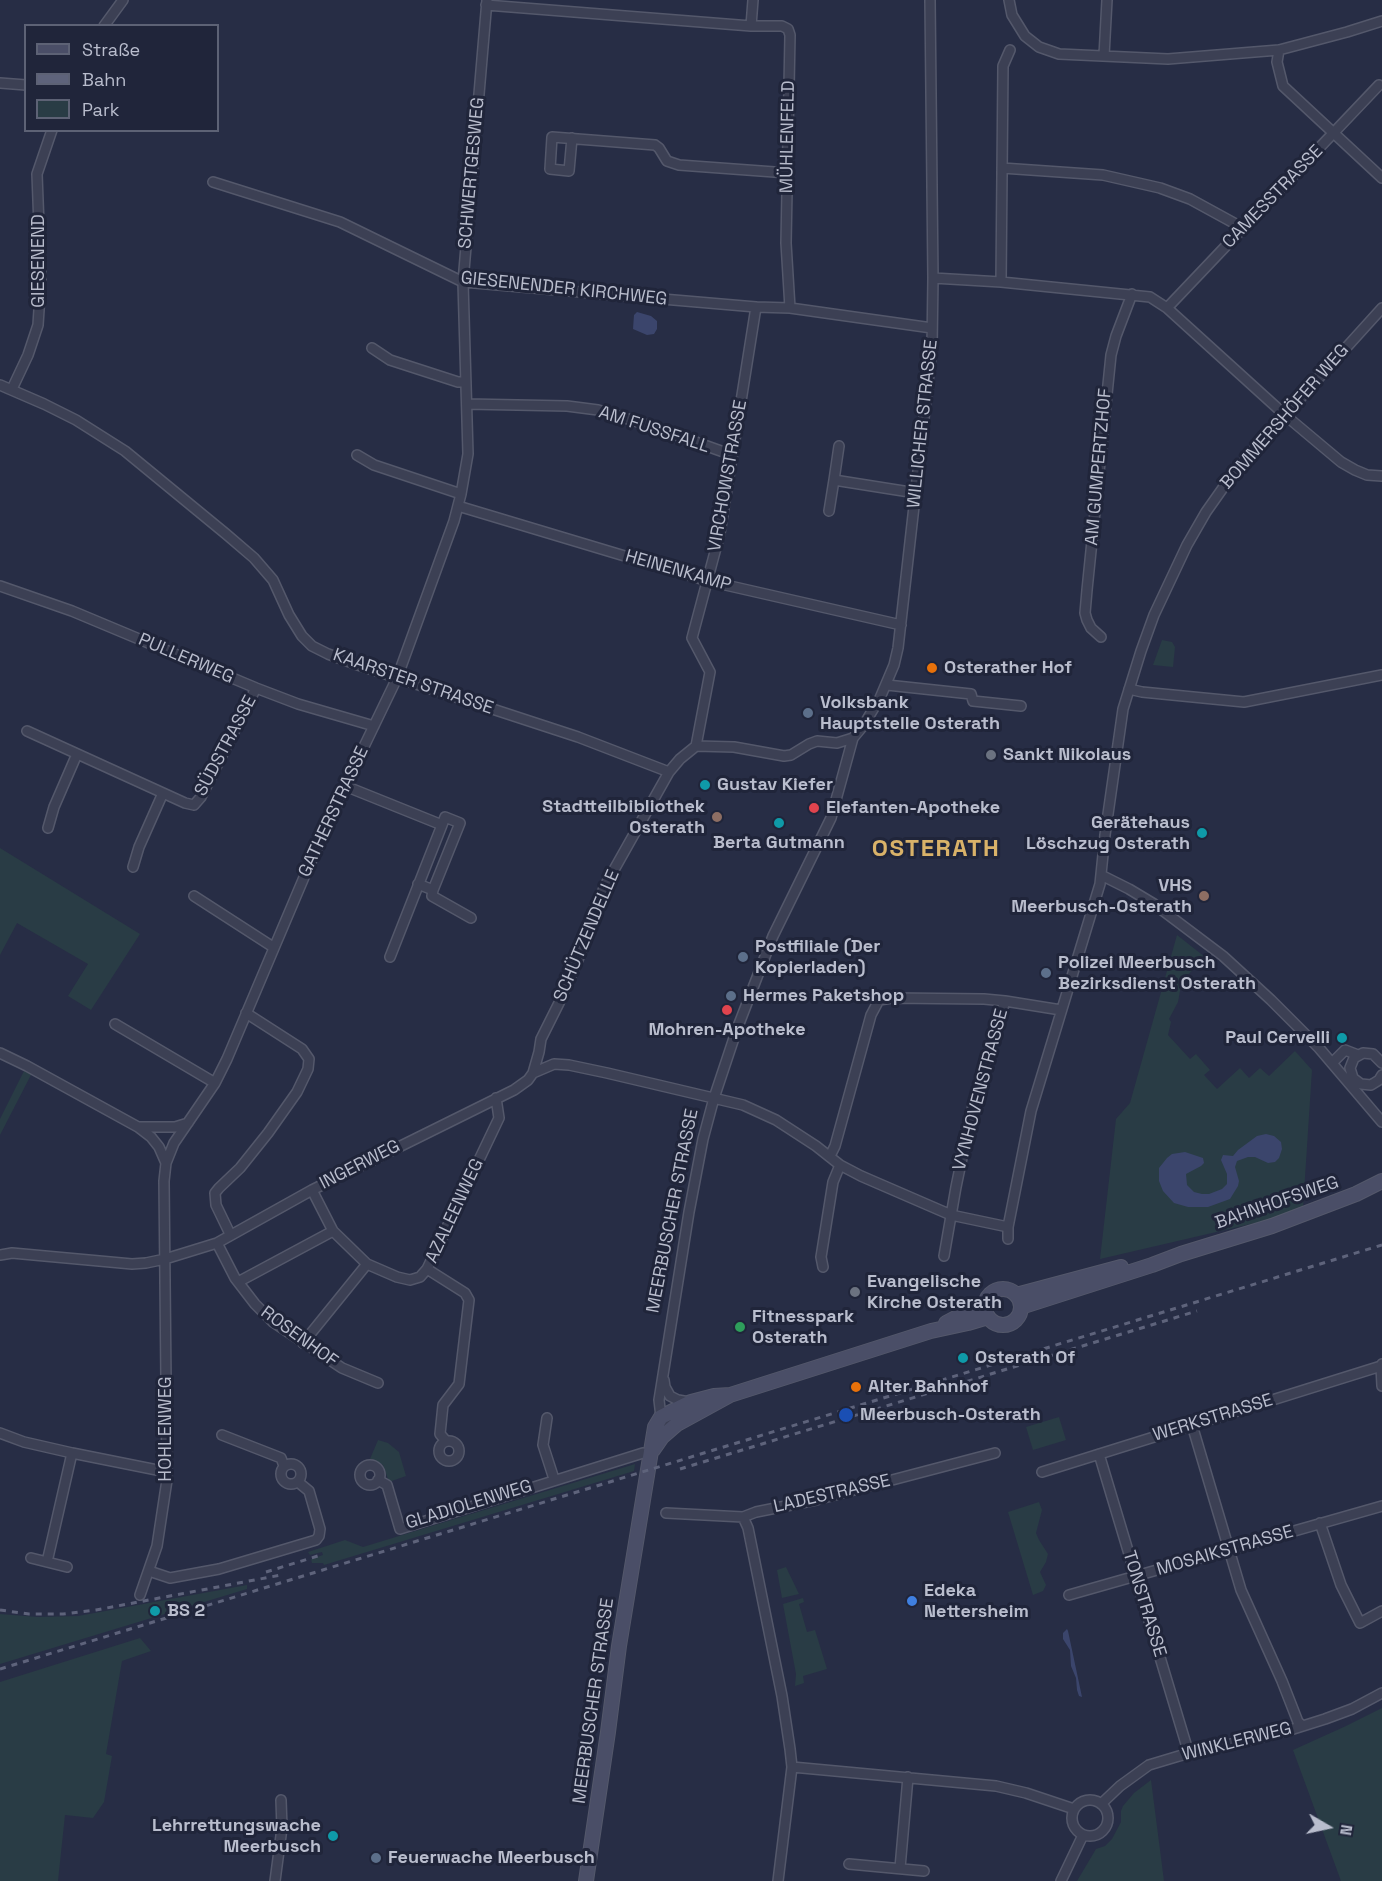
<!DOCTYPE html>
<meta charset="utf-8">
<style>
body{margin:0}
#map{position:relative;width:1382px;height:1881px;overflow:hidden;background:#272d45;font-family:"Space Grotesk",sans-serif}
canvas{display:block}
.legend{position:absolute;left:24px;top:24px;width:195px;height:108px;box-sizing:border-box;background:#20253a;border:2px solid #5d6275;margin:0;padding:8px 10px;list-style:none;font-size:18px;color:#b9bdcd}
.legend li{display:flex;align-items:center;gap:12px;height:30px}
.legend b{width:30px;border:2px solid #5d6275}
.north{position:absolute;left:1298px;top:1797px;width:60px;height:60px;-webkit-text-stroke:4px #20253a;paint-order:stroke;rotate:99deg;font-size:16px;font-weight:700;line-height:24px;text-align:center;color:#b9bdcd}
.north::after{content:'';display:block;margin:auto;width:21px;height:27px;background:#b9bdcd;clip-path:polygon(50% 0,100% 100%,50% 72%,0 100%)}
</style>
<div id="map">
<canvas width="1382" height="1881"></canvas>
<ul class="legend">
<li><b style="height:8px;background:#4a4e67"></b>Straße</li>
<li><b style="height:8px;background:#5e637b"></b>Bahn</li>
<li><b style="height:16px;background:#293c45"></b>Park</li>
</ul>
<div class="north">N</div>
</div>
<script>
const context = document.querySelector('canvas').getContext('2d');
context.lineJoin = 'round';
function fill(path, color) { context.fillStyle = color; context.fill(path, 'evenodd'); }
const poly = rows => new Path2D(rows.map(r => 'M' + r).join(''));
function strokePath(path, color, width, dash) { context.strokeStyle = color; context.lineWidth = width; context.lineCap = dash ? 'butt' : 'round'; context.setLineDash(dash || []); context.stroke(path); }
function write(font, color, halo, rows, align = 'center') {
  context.font = font + ' "Space Grotesk",sans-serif'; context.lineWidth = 6; context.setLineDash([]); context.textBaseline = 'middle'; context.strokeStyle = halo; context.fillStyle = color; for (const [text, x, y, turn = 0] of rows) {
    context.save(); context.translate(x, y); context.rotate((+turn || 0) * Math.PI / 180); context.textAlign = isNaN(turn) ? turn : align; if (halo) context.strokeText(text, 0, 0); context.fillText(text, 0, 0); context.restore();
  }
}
fill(poly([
 [1162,640,1172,642,1175,647,1173,667,1153,665],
 [0,848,140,934,91,1010,68,996,88,964,17,923,0,955],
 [1177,935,1205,957,1185,978,1180,991,1178,1002,1169,1019,1171,1022,1168,1035,1190,1059,1196,1054,1210,1070,1204,1075,1217,1089,1240,1068,1249,1078,1260,1068,1269,1076,1295,1051,1312,1070,1303,1208,1268,1220,1100,1259,1116,1119,1130,1103],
 [26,1067,33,1071,0,1135,0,1119],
 [1059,1417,1066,1440,1033,1450,1026,1427],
 [378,1440,388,1443,399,1452,406,1476,389,1482,383,1465,377,1461,370,1459],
 [635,1464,634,1471,324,1565,323,1563,312,1563,311,1559,323,1555,322,1552,310,1555,308,1552,345,1540,363,1547],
 [1039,1502,1042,1510,1036,1533,1039,1540,1048,1554,1046,1562,1040,1572,1046,1585,1043,1591,1033,1595,1008,1512],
 [786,1567,799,1594,782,1598,777,1570],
 [247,1585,247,1589,0,1664,0,1614,38,1617,78,1616],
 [803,1598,804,1602,799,1604,807,1632,815,1630,827,1669,803,1676,804,1683,795,1686,796,1674,783,1604],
 [140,1638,151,1651,122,1661,106,1754,112,1756,104,1802,93,1818,65,1815,58,1881,0,1881,0,1682],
 [1382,1708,1382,1881,1341,1881,1293,1750,1346,1726],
 [1151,1780,1164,1881,1077,1881,1096,1849,1105,1846,1112,1839,1121,1822,1121,1811,1123,1806,1134,1793]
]), '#293c45');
fill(poly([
 [637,312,651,316,657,321,657,329,654,334,647,335,633,329,634,315],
 [1266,1134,1274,1136,1281,1142,1282,1149,1279,1158,1275,1162,1268,1163,1255,1157,1248,1157,1237,1161,1235,1167,1239,1181,1238,1186,1230,1199,1208,1207,1188,1207,1174,1203,1163,1191,1159,1181,1159,1168,1167,1158,1172,1154,1185,1152,1203,1158,1204,1163,1201,1166,1186,1174,1187,1185,1194,1192,1202,1194,1209,1194,1222,1189,1227,1184,1227,1174,1221,1160,1223,1155,1233,1156,1238,1150,1257,1136],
 [1067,1629,1068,1631,1082,1697,1079,1696,1077,1690,1076,1678,1071,1666,1070,1650,1063,1639,1063,1633]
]), '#3b456c');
const minor = poly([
 [753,0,751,26,782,26,788,29,790,35,786,243,790,308],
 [1009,0,1012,15,1025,36,1039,47,1059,54,1168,59,1279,50,1347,32,1382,21],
 [486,5,751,26],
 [104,26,123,0],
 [1279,50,1277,62,1283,86,1382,178],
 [1104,56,1107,0],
 [0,83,26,85],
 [572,138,569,171,550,169,552,137,655,145,659,148,667,161,679,165,788,173],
 [1002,168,1103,175,1160,188,1190,199,1243,228],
 [213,182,340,222,463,282,756,307,790,308,932,328],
 [933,278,1001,282,1150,297,1167,308,1285,415,1341,462,1355,470,1367,475,1382,476],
 [1001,282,1003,66,1010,50],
 [1167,308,1379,85],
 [372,348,390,360,458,382,466,382],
 [0,385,44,404,76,420,125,451,226,534,254,558,273,580,289,615,302,636,312,646,328,654,358,665,578,737,669,772],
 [12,389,28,355,38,325,41,279,37,174,52,130],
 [467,404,567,406,598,410,648,425,732,455],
 [839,446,834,480,916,493],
 [357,455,374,465,461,494],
 [458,506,708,581,901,625],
 [829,511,834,480],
 [0,586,72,611,256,688,298,704,374,726],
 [1101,637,1091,628,1087,620,1085,613,1087,590,1111,355,1116,336,1132,294],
 [887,685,971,694,973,701,1021,706],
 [1129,689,1142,692,1244,702,1382,675],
 [27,731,185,803,194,805,201,797,256,688],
 [696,746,710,672,692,638,720,533,756,307],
 [345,786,442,825],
 [48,828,54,807,77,754],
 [133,867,139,847,163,793],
 [1101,875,1129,889,1154,904,1223,956,1271,1000,1319,1048,1382,1122],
 [433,890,432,896,471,918],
 [194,896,273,947],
 [390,957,442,825,445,817,460,823,433,890,418,884],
 [115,1024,215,1083],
 [0,1053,27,1066,138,1127,151,1137,159,1147,166,1163],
 [1332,1063,1345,1050,1358,1055],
 [1382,1063,1373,1054,1363,1053,1354,1058,1350,1068,1353,1078,1361,1084,1371,1085,1379,1080,1382,1075],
 [533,1073,539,1052,541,1039,559,1003,580,955,595,908,606,884,669,772,680,759,696,746,734,747,784,756,791,755,809,744,817,741,837,743,853,738],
 [138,1127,175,1127,188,1123],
 [830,1156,835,1146,871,1015,879,1000,892,998,984,999,1005,1001,1061,1010],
 [312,1190,333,1231,367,1264,397,1277,410,1280,420,1277,427,1269,499,1118,496,1098],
 [230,1234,216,1205,215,1193,219,1188,240,1168,268,1133,297,1092,308,1069,309,1059,302,1049,246,1013],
 [1008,1239,1008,1227,1031,1111,1100,884,1105,835,1123,709,1141,651,1154,615,1187,545,1206,512,1230,478,1258,445,1382,308],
 [217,1243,235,1278,255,1304,273,1322,342,1368,378,1383],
 [0,1255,12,1253,132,1264,146,1263,165,1259,217,1243,312,1190,514,1090,528,1080,533,1073,554,1064,569,1065,607,1073,743,1105,776,1120,816,1146,840,1165,861,1176,951,1215,1008,1227],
 [944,1256,956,1187,973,1105,1005,1001],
 [823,1267,821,1257,833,1182,840,1165],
 [427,1269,465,1293,469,1300,459,1384,443,1405,440,1434,446,1441],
 [238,1282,333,1231],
 [303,1343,367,1264],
 [1381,1366,1382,1386],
 [664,1380,665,1387,670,1396,678,1400,689,1402],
 [547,1418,543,1445,554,1479],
 [677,1424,668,1423,661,1417,659,1400,689,1212,703,1139,714,1098,737,1029,773,936,831,818,853,738,863,726,880,698,894,665,898,648,932,347,933,278,930,0],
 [1192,1425,1241,1590,1282,1681,1298,1722,1303,1726],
 [0,1433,24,1442,72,1453,167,1472],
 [222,1435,281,1458,284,1466],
 '439 1451a10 10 0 1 1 20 0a10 10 0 1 1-20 0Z',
 [1099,1454,1189,1754],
 '281 1474a10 10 0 1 1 20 0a10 10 0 1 1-20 0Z',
 '360 1475a10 10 0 1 1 20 0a10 10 0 1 1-20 0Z',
 [1042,1472,1381,1366,1382,1364],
 [378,1480,387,1485,400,1529,643,1453,650,1455],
 [666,1513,743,1517,756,1512,816,1500,995,1453],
 [743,1517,748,1528,782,1696,790,1749,792,1767,778,1881],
 [1320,1523,1341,1585,1360,1623,1382,1611],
 [31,1558,67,1567],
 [47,1562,72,1453],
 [149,1571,170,1578,219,1569,316,1540,319,1536,320,1529,309,1491,298,1482],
 [140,1595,157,1546,167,1480,164,1181,166,1163,174,1143,215,1083,227,1059,305,875,345,786,397,678,454,521,461,494,468,454,463,282,487,0],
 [1069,1595,1382,1506],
 [792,1767,996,1786,1026,1793,1074,1809],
 '1072 1818a18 18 0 1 1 36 0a18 18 0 1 1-36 0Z',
 [1101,1804,1120,1786,1149,1765,1179,1756,1287,1731,1325,1719,1352,1709,1382,1693],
 [849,1864,924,1871],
 [900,1868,908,1777],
 [275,1881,282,1828,281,1800],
 [1061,1881,1083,1835]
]);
const secondary = poly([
 '985 1307a18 18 0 1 1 36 0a18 18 0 1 1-36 0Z',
 [1016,1295,1121,1267],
 [1021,1307,1152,1265,1181,1254,1272,1226,1356,1194,1382,1181],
 [946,1323,965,1313,985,1306],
 [653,1450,662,1437,677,1424,730,1395,931,1331,968,1323,988,1317],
 [586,1881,608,1732,619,1646,655,1427,661,1417,691,1402,714,1396,730,1395]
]);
strokePath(minor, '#54586b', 12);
strokePath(secondary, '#54586b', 16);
strokePath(minor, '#3c4054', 9);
strokePath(secondary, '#4a4e67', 14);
strokePath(poly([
 [680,1469,1197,1311],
 [266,1572,321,1555],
 [0,1610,29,1614,63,1614,96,1610,281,1575],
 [0,1669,1382,1245]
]), '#5e637b', 3, [6, 6]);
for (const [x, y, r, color] of [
 [932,668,6,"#e8710a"],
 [808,713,6,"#5c6f8a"],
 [991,755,6,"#6b7280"],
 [705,785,6,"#0f9aa8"],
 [814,808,6,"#e0444e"],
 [717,817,6,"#8d6e63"],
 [779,823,6,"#0f9aa8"],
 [1202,833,6,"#0f9aa8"],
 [1204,896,6,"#8d6e63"],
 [743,957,6,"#5c6f8a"],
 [1046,973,6,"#5c6f8a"],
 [731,996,6,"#5c6f8a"],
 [727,1010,6,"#e0444e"],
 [1342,1038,6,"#0f9aa8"],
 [855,1292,6,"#6b7280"],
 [740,1327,6,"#2e9e5b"],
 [963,1358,6,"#0f9aa8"],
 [856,1387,6,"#e8710a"],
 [846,1415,8,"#1a4fb4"],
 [912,1601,6,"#3f7fe0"],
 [155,1611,6,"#0f9aa8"],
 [333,1836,6,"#0f9aa8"],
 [376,1858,6,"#5c6f8a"]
]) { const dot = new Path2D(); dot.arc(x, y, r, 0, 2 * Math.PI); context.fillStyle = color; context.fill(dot); strokePath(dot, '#20253a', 2); }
write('18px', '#b9bdcd', '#20253a', [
 ["MÜHLENFELD",788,137,-89],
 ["SCHWERTGESWEG",472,173,-85],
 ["CAMESSTRASSE",1273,197,-46],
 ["GIESENEND",39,261,-90],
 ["GIESENENDER KIRCHWEG",564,289,6],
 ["BOMMERSHÖFER WEG",1285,417,-49],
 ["WILLICHER STRASSE",923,424,-84],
 ["AM FUSSFALL",654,430,18],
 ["AM GUMPERTZHOF",1099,467,-85],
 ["VIRCHOWSTRASSE",728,476,-80],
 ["HEINENKAMP",678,571,16],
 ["PULLERWEG",186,659,23],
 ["KAARSTER STRASSE",413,682,19],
 ["SÜDSTRASSE",226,746,-62],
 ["GATHERSTRASSE",334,812,-65],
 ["SCHÜTZENDELLE",587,936,-67],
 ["VYNHOVENSTRASSE",981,1090,-75],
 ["INGERWEG",360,1165,-27],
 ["BAHNHOFSWEG",1277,1203,-19],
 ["AZALEENWEG",455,1211,-65],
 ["MEERBUSCHER STRASSE",673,1211,-79],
 ["ROSENHOF",299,1337,36],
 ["WERKSTRASSE",1213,1418,-17],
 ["HOHLENWEG",166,1429,-90],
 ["LADESTRASSE",832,1494,-13],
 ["GLADIOLENWEG",469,1505,-17],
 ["MOSAIKSTRASSE",1225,1551,-16],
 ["TONSTRASSE",1144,1604,73],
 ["MEERBUSCHER STRASSE",594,1701,-82],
 ["WINKLERWEG",1237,1742,-14]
]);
write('bold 18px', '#b9bdcd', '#20253a', [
 ["Osterather Hof",944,668],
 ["Volksbank",820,703],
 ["Hauptstelle Osterath",820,724],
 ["Sankt Nikolaus",1003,755],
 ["Gustav Kiefer",717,785],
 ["Stadtteilbibliothek",705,807,"right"],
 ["Osterath",705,828,"right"],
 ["Elefanten-Apotheke",826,808],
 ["Gerätehaus",1190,823,"right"],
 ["Löschzug Osterath",1190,844,"right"],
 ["Berta Gutmann",779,843,"center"],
 ["VHS",1192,886,"right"],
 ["Meerbusch-Osterath",1192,907,"right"],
 ["Postfiliale (Der",755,947],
 ["Kopierladen)",755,968],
 ["Polizei Meerbusch",1058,963],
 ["Bezirksdienst Osterath",1058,984],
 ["Hermes Paketshop",743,996],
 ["Mohren-Apotheke",727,1030,"center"],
 ["Paul Cervelli",1330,1038,"right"],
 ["Evangelische",867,1282],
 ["Kirche Osterath",867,1303],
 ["Fitnesspark",752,1317],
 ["Osterath",752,1338],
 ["Osterath Of",975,1358],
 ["Alter Bahnhof",868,1387],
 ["Meerbusch-Osterath",860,1415],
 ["Edeka",924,1591],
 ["Nettersheim",924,1612],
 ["BS 2",167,1611],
 ["Lehrrettungswache",321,1826,"right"],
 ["Meerbusch",321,1847,"right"],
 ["Feuerwache Meerbusch",388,1858]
], 'left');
context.letterSpacing = '1.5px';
write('bold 24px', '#d9b269', '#20253a', [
 ["OSTERATH",936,849]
]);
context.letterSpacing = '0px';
</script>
